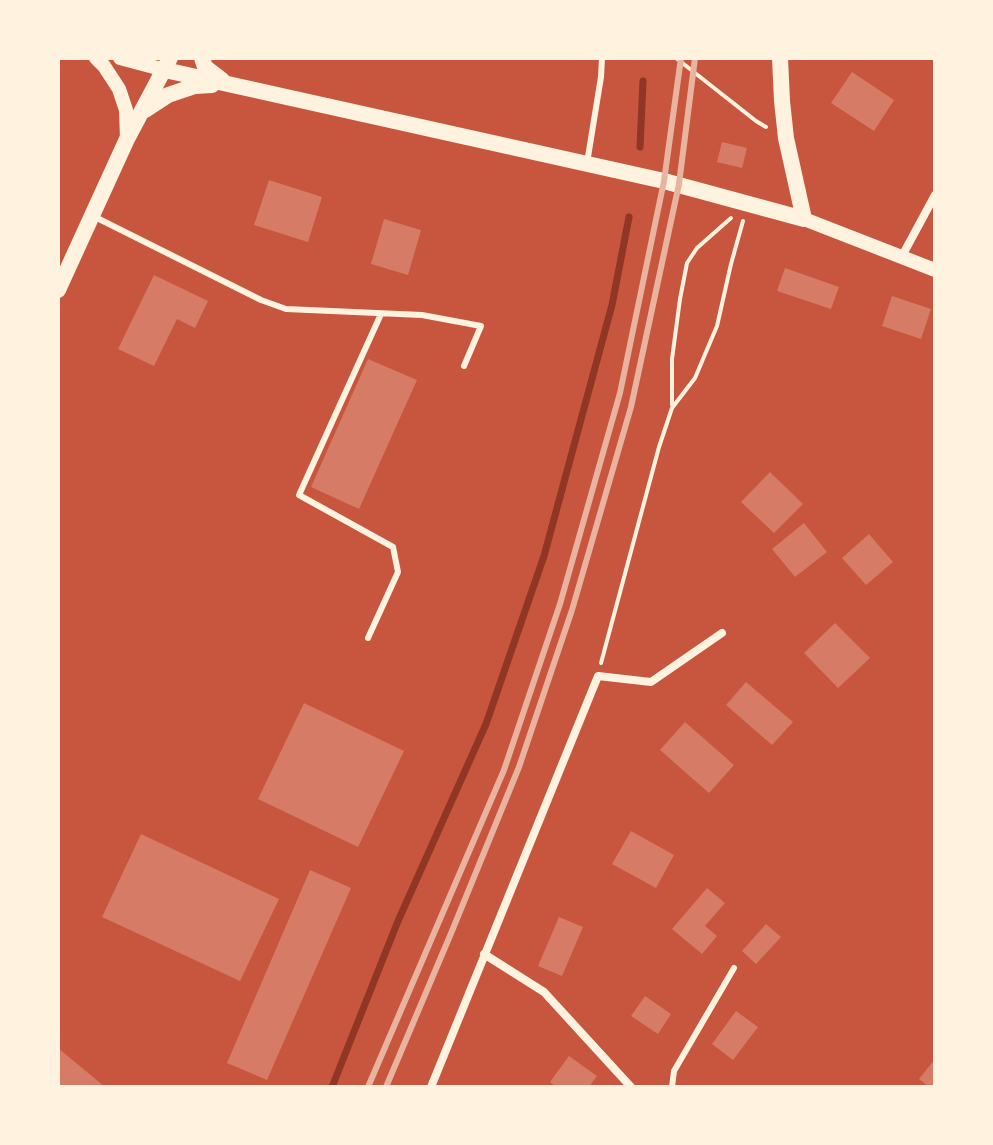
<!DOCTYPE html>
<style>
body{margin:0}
#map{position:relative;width:993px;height:1145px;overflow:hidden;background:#c8553d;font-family:Literata,serif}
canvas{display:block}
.frame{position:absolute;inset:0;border:60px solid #fff3e0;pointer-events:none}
</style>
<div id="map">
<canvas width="993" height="1145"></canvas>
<div class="frame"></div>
</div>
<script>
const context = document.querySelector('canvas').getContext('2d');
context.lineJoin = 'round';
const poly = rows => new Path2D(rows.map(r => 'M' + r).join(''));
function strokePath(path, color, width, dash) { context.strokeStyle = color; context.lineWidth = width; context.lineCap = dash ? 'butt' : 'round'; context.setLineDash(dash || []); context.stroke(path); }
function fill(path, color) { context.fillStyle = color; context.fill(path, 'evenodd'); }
strokePath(poly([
 [640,147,643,81],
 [332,1087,398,921,486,724,544,556,612,305,629,217]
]), '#8f3625', 7);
fill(poly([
 [852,72,894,100,874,131,831,103],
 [722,142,747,148,742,168,717,162],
 [269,180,322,197,308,242,254,225],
 [384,219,421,230,408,275,371,264],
 [785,268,839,287,831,309,777,291],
 [154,275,208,301,195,328,177,319,154,366,118,349],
 [892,296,931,309,921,339,882,326],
 [368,359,417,380,359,509,311,487],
 [770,472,803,504,774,533,741,502],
 [804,523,827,552,795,577,772,549],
 [869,534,893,562,866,585,842,558],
 [835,623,870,658,838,688,804,653],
 [746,682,793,722,772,745,726,705],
 [304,703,404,751,358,847,258,799],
 [685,722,734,765,709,793,660,750],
 [631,831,674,855,656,888,612,864],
 [141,834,279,899,240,981,102,917],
 [310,870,351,888,267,1080,227,1063],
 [707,888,725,903,705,926,717,936,702,954,672,929],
 [559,917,583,927,562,976,538,966],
 [766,924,781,937,756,964,742,951],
 [645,996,671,1014,658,1034,631,1016],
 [736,1011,758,1027,733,1060,712,1044],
 [58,1048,105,1087,58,1087],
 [569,1056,597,1076,589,1087,556,1087,550,1082],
 [935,1059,935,1087,929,1087,919,1079]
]), '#d67c66');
strokePath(poly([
 [676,58,756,121,766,127],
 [672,405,672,359,680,299,687,263,697,248,731,218],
 [601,663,659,447,672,408,695,378,717,326,731,264,743,221]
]), '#fff3e0', 4);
strokePath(poly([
 [587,163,601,77,602,58],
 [93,216,261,300,286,309,422,315,481,326,464,366],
 [368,638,398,572,393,547,299,495,381,314],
 [672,1087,674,1071,734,968]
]), '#fff3e0', 6);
strokePath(poly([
 [901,258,935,195],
 [484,954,544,992,631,1087],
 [431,1087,598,676,651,682,722,633]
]), '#fff3e0', 8);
strokePath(poly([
 [96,58,104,66,119,89,126,110,127,139],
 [120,58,165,70],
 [804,219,935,270]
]), '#fff3e0', 14);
strokePath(poly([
 [202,58,205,67,222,80],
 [165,70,664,181,804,219,786,138,782,101,780,58],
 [145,110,168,95,195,86,212,85],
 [58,290,127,139,170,58]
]), '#fff3e0', 16);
strokePath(poly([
 [368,1087,504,770,560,604,620,393,664,181,681,58],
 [386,1087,452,931,519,767,572,610,631,407,679,184,695,58]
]), '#e9b49f', 6);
</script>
